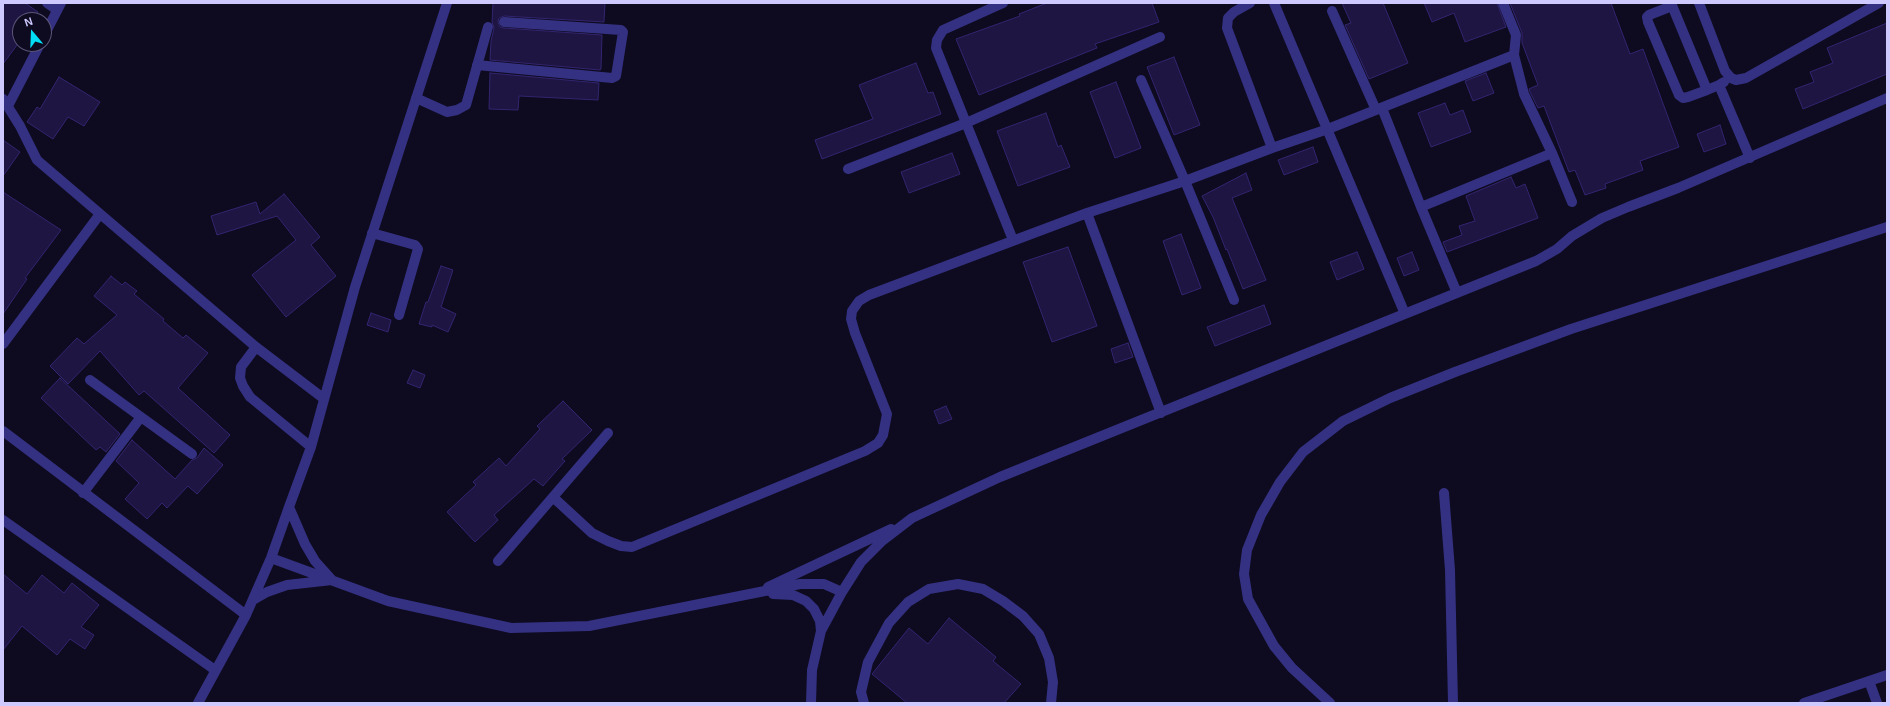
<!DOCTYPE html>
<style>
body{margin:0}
#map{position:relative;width:1890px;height:706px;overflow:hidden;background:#0e0a1f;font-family:Helvetica,sans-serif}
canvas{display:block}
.frame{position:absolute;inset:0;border:4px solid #cec9ff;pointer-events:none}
.north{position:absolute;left:12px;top:12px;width:40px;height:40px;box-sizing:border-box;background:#0e0a1f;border:1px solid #5b5679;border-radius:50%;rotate:341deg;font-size:11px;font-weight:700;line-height:16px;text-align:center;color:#cec9ff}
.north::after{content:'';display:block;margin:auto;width:14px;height:18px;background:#00ddf4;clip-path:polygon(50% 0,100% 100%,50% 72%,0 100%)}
</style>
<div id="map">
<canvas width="1890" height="706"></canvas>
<div class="frame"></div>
<div class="north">N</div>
</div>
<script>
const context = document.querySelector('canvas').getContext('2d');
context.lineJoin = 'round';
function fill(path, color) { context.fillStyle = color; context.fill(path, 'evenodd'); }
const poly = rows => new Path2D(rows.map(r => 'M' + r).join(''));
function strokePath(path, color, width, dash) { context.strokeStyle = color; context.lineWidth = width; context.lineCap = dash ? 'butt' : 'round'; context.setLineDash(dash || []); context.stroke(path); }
const building = poly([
 [3,3,25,3,38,12,33,20,20,20,20,41,3,64,3,3],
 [493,3,605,3,604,22,504,16,499,18,498,22,500,27,504,28,602,35,601,69,600,70,490,60,491,41,494,28,492,22,493,3],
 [1047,3,1152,3,1159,22,1095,44,1097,48,979,95,956,39,1020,16,1019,14,1047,3],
 [1342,3,1383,3,1408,63,1369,79,1345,25,1351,23,1342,3],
 [1424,3,1497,3,1506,27,1465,42,1454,13,1432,22,1424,3],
 [1510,3,1611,3,1630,54,1643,49,1679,147,1640,161,1643,170,1605,184,1606,188,1585,195,1575,170,1569,172,1544,106,1538,108,1530,92,1529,89,1538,85,1522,43,1522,33,1510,3],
 [1887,23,1887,74,1803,109,1795,89,1814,82,1810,72,1833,63,1827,48,1887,23],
 [1174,57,1200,125,1174,135,1147,67,1174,57],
 [916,63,928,93,933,92,941,114,822,159,815,140,873,119,859,85,916,63],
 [490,73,599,83,598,100,519,96,518,110,489,109,490,73],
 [1486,73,1494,93,1473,101,1465,81,1486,73],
 [59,77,100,102,84,126,68,117,53,139,27,122,37,107,40,109,59,77],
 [1116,82,1141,148,1115,158,1090,92,1116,82],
 [1445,103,1450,115,1463,110,1471,132,1431,147,1418,113,1445,103],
 [1046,113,1058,147,1061,145,1070,167,1018,186,997,131,1046,113],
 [1720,125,1726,144,1704,152,1697,134,1720,125],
 [3,140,20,152,3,176,3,140],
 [1313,147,1318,162,1284,175,1278,160,1313,147],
 [952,153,960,174,909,193,901,172,952,153],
 [1246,173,1252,190,1232,198,1266,280,1243,289,1227,249,1226,250,1213,217,1202,196,1246,173],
 [1511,177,1516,188,1525,184,1538,218,1447,252,1443,242,1462,235,1459,226,1475,221,1466,196,1511,177],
 [3,192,61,230,25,278,27,279,3,314,3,192],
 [284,194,320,237,311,245,336,276,286,317,252,275,296,240,277,216,217,235,211,216,256,202,260,214,284,194],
 [1181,234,1201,288,1182,295,1163,241,1181,234],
 [1068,247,1097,326,1052,342,1023,262,1068,247],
 [1357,252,1364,269,1337,280,1330,262,1357,252],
 [1412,252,1419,270,1404,276,1397,258,1412,252],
 [441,266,453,270,441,307,456,314,448,332,432,325,432,327,419,324,426,302,428,302,441,266],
 [111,276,122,285,125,282,137,291,134,294,164,319,163,321,183,338,186,335,208,353,178,388,230,435,214,453,144,391,139,395,100,351,68,384,50,366,77,338,84,344,117,315,94,296,111,276],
 [1264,305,1271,324,1215,346,1207,327,1264,305],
 [371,313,391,320,388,332,367,325,371,313],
 [1128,343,1133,357,1115,363,1111,349,1128,343],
 [413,370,425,375,420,388,407,383,413,370],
 [60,378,120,434,106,452,100,447,96,450,41,398,60,378],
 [563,401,592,430,562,459,565,461,543,486,534,479,494,515,498,520,475,542,447,512,476,485,473,482,499,458,506,466,540,429,537,426,563,401],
 [946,406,952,419,939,424,934,411,946,406],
 [132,440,175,479,192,460,197,458,204,448,223,465,197,494,188,486,167,508,162,503,147,519,125,499,139,483,116,461,132,440],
 [3,574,27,594,42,575,64,593,72,583,99,605,81,627,94,635,85,649,70,639,57,655,22,626,3,650,3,574],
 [949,618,996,657,993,661,1021,684,1004,703,907,703,872,674,909,628,928,644,949,618]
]);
fill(building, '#1e1542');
strokePath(building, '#332570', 1);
strokePath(poly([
 [47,3,57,10],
 [1003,3,943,30,937,40,936,48,1013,240],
 [1250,3,1234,12,1228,18,1227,28,1272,148],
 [1274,3,1405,314],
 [1671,3,1707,90,1719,85],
 [1699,3,1725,71,1731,78,1736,80,1746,78,1879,3],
 [1672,6,1649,15,1647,17,1648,22,1679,95,1683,98,1688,97,1707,90],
 [1332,11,1376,110],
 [44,36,61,3],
 [477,65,612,78,616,76,623,32,621,30,504,22],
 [1141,80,1185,181,1234,300],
 [1724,82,1719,85,1750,158],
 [416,98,447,112,457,110,466,105,488,27],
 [3,99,20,126,37,160,256,347,323,398],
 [8,106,40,44],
 [1382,108,1421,207,1457,293],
 [1552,153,1572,202],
 [848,169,966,123,1160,37],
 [1421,207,1552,153,1524,94,1514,55],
 [1087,213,1161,413],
 [372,233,415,245,418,249,399,315],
 [3,344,100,214],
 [256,347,241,367,240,378,243,386,250,397,311,447],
 [90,380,192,454],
 [3,431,246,615],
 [83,493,141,417],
 [1444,493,1450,570,1453,703],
 [554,498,592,533,608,541,621,546,632,547,865,451,878,443,883,435,887,414,855,333,851,319,852,311,859,301,869,295,1087,213,1185,181,1272,148,1328,129,1514,55,1516,35,1503,3],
 [3,520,215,670],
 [271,558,388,601,511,628,589,626,800,584,824,584,842,592],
 [498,561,608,433],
 [768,587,891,529],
 [773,594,793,595,806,601,814,609,820,621,821,631],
 [253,600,267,592,287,585,332,580,315,561,305,544,289,507],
 [1869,681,1877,703],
 [198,703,246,615,271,558,289,507,311,447,355,287,447,3],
 [811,703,812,670,821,631,842,592,861,562,882,541,912,518,1000,477,1536,261,1557,249,1572,236,1602,218,1628,207,1678,188,1887,98],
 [864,703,861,692,868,662,889,623,908,602,929,589,958,584,983,589,1003,601,1023,616,1039,634,1049,658,1053,682,1051,703],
 [1330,703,1292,668,1274,646,1248,599,1244,574,1247,550,1261,515,1280,482,1303,452,1343,421,1390,398,1455,372,1571,329,1887,227],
 [1804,703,1887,675]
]), '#343182', 10);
</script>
